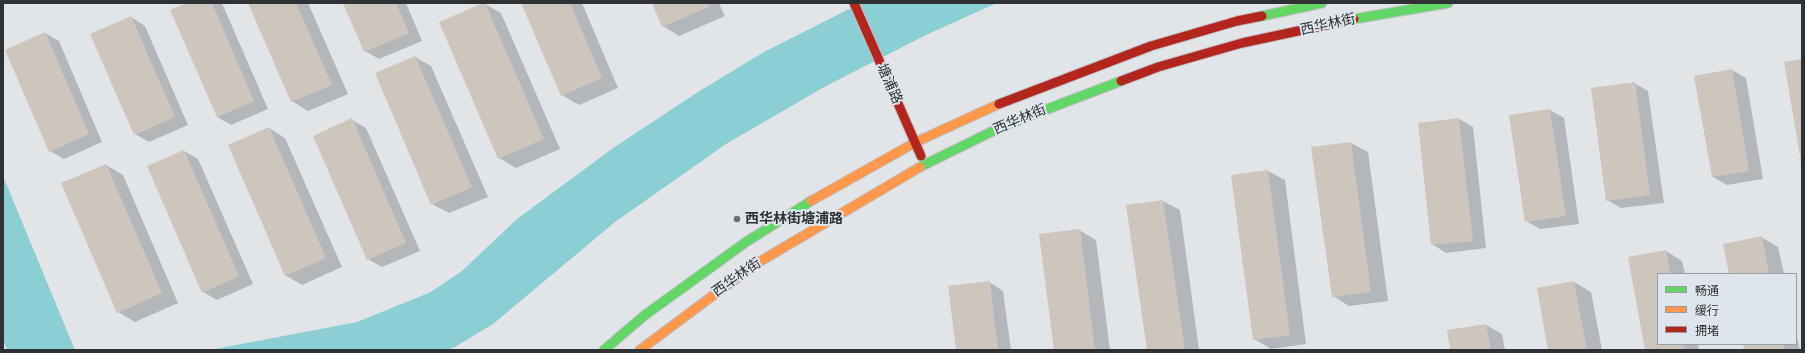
<!DOCTYPE html>
<meta charset="utf-8">
<style>
body{margin:0}
#map{position:relative;width:1805px;height:353px;overflow:hidden;background:#e2e5e8;font-family:"Varela Round","Noto Sans SC",sans-serif}
canvas{display:block}
.frame{position:absolute;inset:0;border:4px solid #2f3235;pointer-events:none}
.legend{position:absolute;left:1657px;top:273px;width:140px;height:72px;box-sizing:border-box;background:#dee5ec;border:1px solid #989da3;margin:0;padding:5px 7px;list-style:none;font-size:12px;color:#2f3235}
.legend li{display:flex;align-items:center;gap:8px;height:20px}
.legend b{width:20px;border:1px solid #989da3}
</style>
<div id="map">
<canvas width="1805" height="353"></canvas>
<div class="frame"></div>
<ul class="legend">
<li><b style="height:5px;background:#63d668"></b>畅通</li>
<li><b style="height:5px;background:#ff974d"></b>缓行</li>
<li><b style="height:5px;background:#b3261e"></b>拥堵</li>
</ul>
</div>
<script>
const context = document.querySelector('canvas').getContext('2d');
context.lineJoin = 'round';
function fill(path, color) { context.fillStyle = color; context.fill(path, 'evenodd'); }
const poly = rows => new Path2D(rows.map(r => 'M' + r).join(''));
function strokePath(path, color, width, dash) { context.strokeStyle = color; context.lineWidth = width; context.lineCap = dash ? 'butt' : 'round'; context.setLineDash(dash || []); context.stroke(path); }
function write(font, color, halo, rows, align = 'center') {
  context.font = font + ' "Varela Round","Noto Sans SC",sans-serif'; context.lineWidth = 4; context.setLineDash([]); context.textBaseline = 'middle'; context.strokeStyle = halo; context.fillStyle = color; for (const [text, x, y, turn = 0] of rows) {
    context.save(); context.translate(x, y); context.rotate((+turn || 0) * Math.PI / 180); context.textAlign = isNaN(turn) ? turn : align; if (halo) context.strokeText(text, 0, 0); context.fillText(text, 0, 0); context.restore();
  }
}
fill(poly([
 [861,3,997,3,926,35,826,86,726,144,615,222,493,324,455,347,447,350,210,350,357,322,431,292,462,271,517,219,616,146,698,92,764,52],
 [3,176,75,350,7,350,3,339]
]), '#8bcfd3');
fill(poly([
 [190,3,222,3,268,109,231,125,217,117],
 [250,3,308,3,348,94,308,111,292,101],
 [344,3,406,3,422,41,379,59,365,51],
 [522,3,582,3,618,88,579,105,562,95],
 [653,3,719,3,725,16,679,36,663,26],
 [485,4,501,13,560,149,516,168,499,158],
 [131,17,145,26,188,125,149,142,135,134],
 [45,33,59,41,102,142,64,159,50,151],
 [415,57,431,66,488,197,449,213,432,204],
 [1732,70,1746,78,1763,179,1727,185,1713,177],
 [1634,83,1648,91,1664,203,1621,208,1607,200],
 [1550,110,1564,118,1579,224,1540,229,1526,221],
 [1459,119,1473,127,1486,248,1446,253,1432,244,1419,123],
 [352,120,366,128,420,251,382,267,368,259],
 [269,128,285,138,342,267,302,285,285,275],
 [1351,143,1368,152,1388,301,1349,306,1333,296],
 [184,151,198,159,253,284,217,300,203,292],
 [106,165,123,175,178,303,135,322,118,312],
 [1268,171,1285,180,1306,344,1271,349,1254,339],
 [1163,201,1180,210,1199,350,1148,350],
 [1079,230,1096,240,1110,350,1055,350],
 [1761,237,1778,247,1784,274,1730,274],
 [1666,251,1682,261,1685,274,1658,274,1658,344,1698,344,1699,350,1646,350,1629,258],
 [989,282,1003,291,1011,350,957,350],
 [1574,282,1591,292,1602,350,1549,350],
 [1486,325,1502,334,1505,350,1451,350],
 [1796,333,1800,350,1746,350,1744,344,1796,344]
]), '#0003');
fill(poly([
 [187,3,212,3,254,101,217,117,170,10],
 [248,3,296,3,332,85,291,102],
 [343,3,396,3,409,33,364,52],
 [483,3,485,3,544,139,498,159,439,22],
 [521,3,570,3,602,78,561,96],
 [652,3,707,3,709,7,662,27],
 [131,16,175,117,134,135,90,34],
 [45,32,89,134,49,152,5,50],
 [415,56,472,187,431,205,375,73],
 [1802,59,1802,162,1801,162,1784,62],
 [1732,69,1749,171,1712,177,1694,76],
 [1635,82,1650,195,1606,201,1591,88],
 [1550,109,1566,216,1525,222,1509,115],
 [352,118,406,243,367,260,313,136],
 [1459,118,1473,241,1431,245,1418,123],
 [269,127,326,258,285,276,228,145],
 [1351,142,1371,292,1332,297,1311,147],
 [184,150,239,276,202,293,147,166],
 [106,164,162,293,117,313,61,183],
 [1268,170,1290,335,1253,340,1231,175],
 [1163,200,1185,350,1147,350,1126,205],
 [1080,229,1095,350,1054,350,1039,234],
 [1762,236,1769,274,1729,274,1723,244],
 [1666,250,1670,274,1658,274,1658,344,1683,344,1685,350,1645,350,1628,257],
 [990,281,998,350,956,350,948,286],
 [1574,281,1587,350,1548,350,1537,288],
 [1486,324,1491,350,1450,350,1447,330],
 [1743,344,1784,344,1785,350,1744,350]
]), '#cec5bd');
const fast = poly([
 [1262,16,1322,3],
 [1354,19,1448,3],
 [920,167,1003,126,1121,81],
 [604,350,645,315,746,242,811,201]
]);
const slow = poly([
 [811,201,916,142,999,104],
 [640,350,754,265,920,167]
]);
const jam = poly([
 [854,3,921,156],
 [1121,81,1158,67,1242,43,1354,19],
 [999,104,1151,46,1237,21,1262,16]
]);
strokePath(fast, '#bfc1c3', 11);
strokePath(slow, '#bfc1c3', 11);
strokePath(jam, '#bfc1c3', 11);
strokePath(fast, '#63d668', 9);
strokePath(slow, '#ff974d', 9);
strokePath(jam, '#b3261e', 9);
for (const [x, y, r, color] of [
 [737,219,4,"#6e7174"]
]) { const dot = new Path2D(); dot.arc(x, y, r, 0, 2 * Math.PI); context.fillStyle = color; context.fill(dot); strokePath(dot, '#dee5ec', 1.5); }
write('14px', '#2f3235', '#dee5ec', [
 ["西华林街",1328,25,-12],
 ["塘浦路",889,84,66],
 ["西华林街",1020,120,-23],
 ["西华林街",737,278,-35]
]);
write('bold 14px', '#2f3235', '#dee5ec', [
 ["西华林街塘浦路",745,219]
], 'left');
</script>
